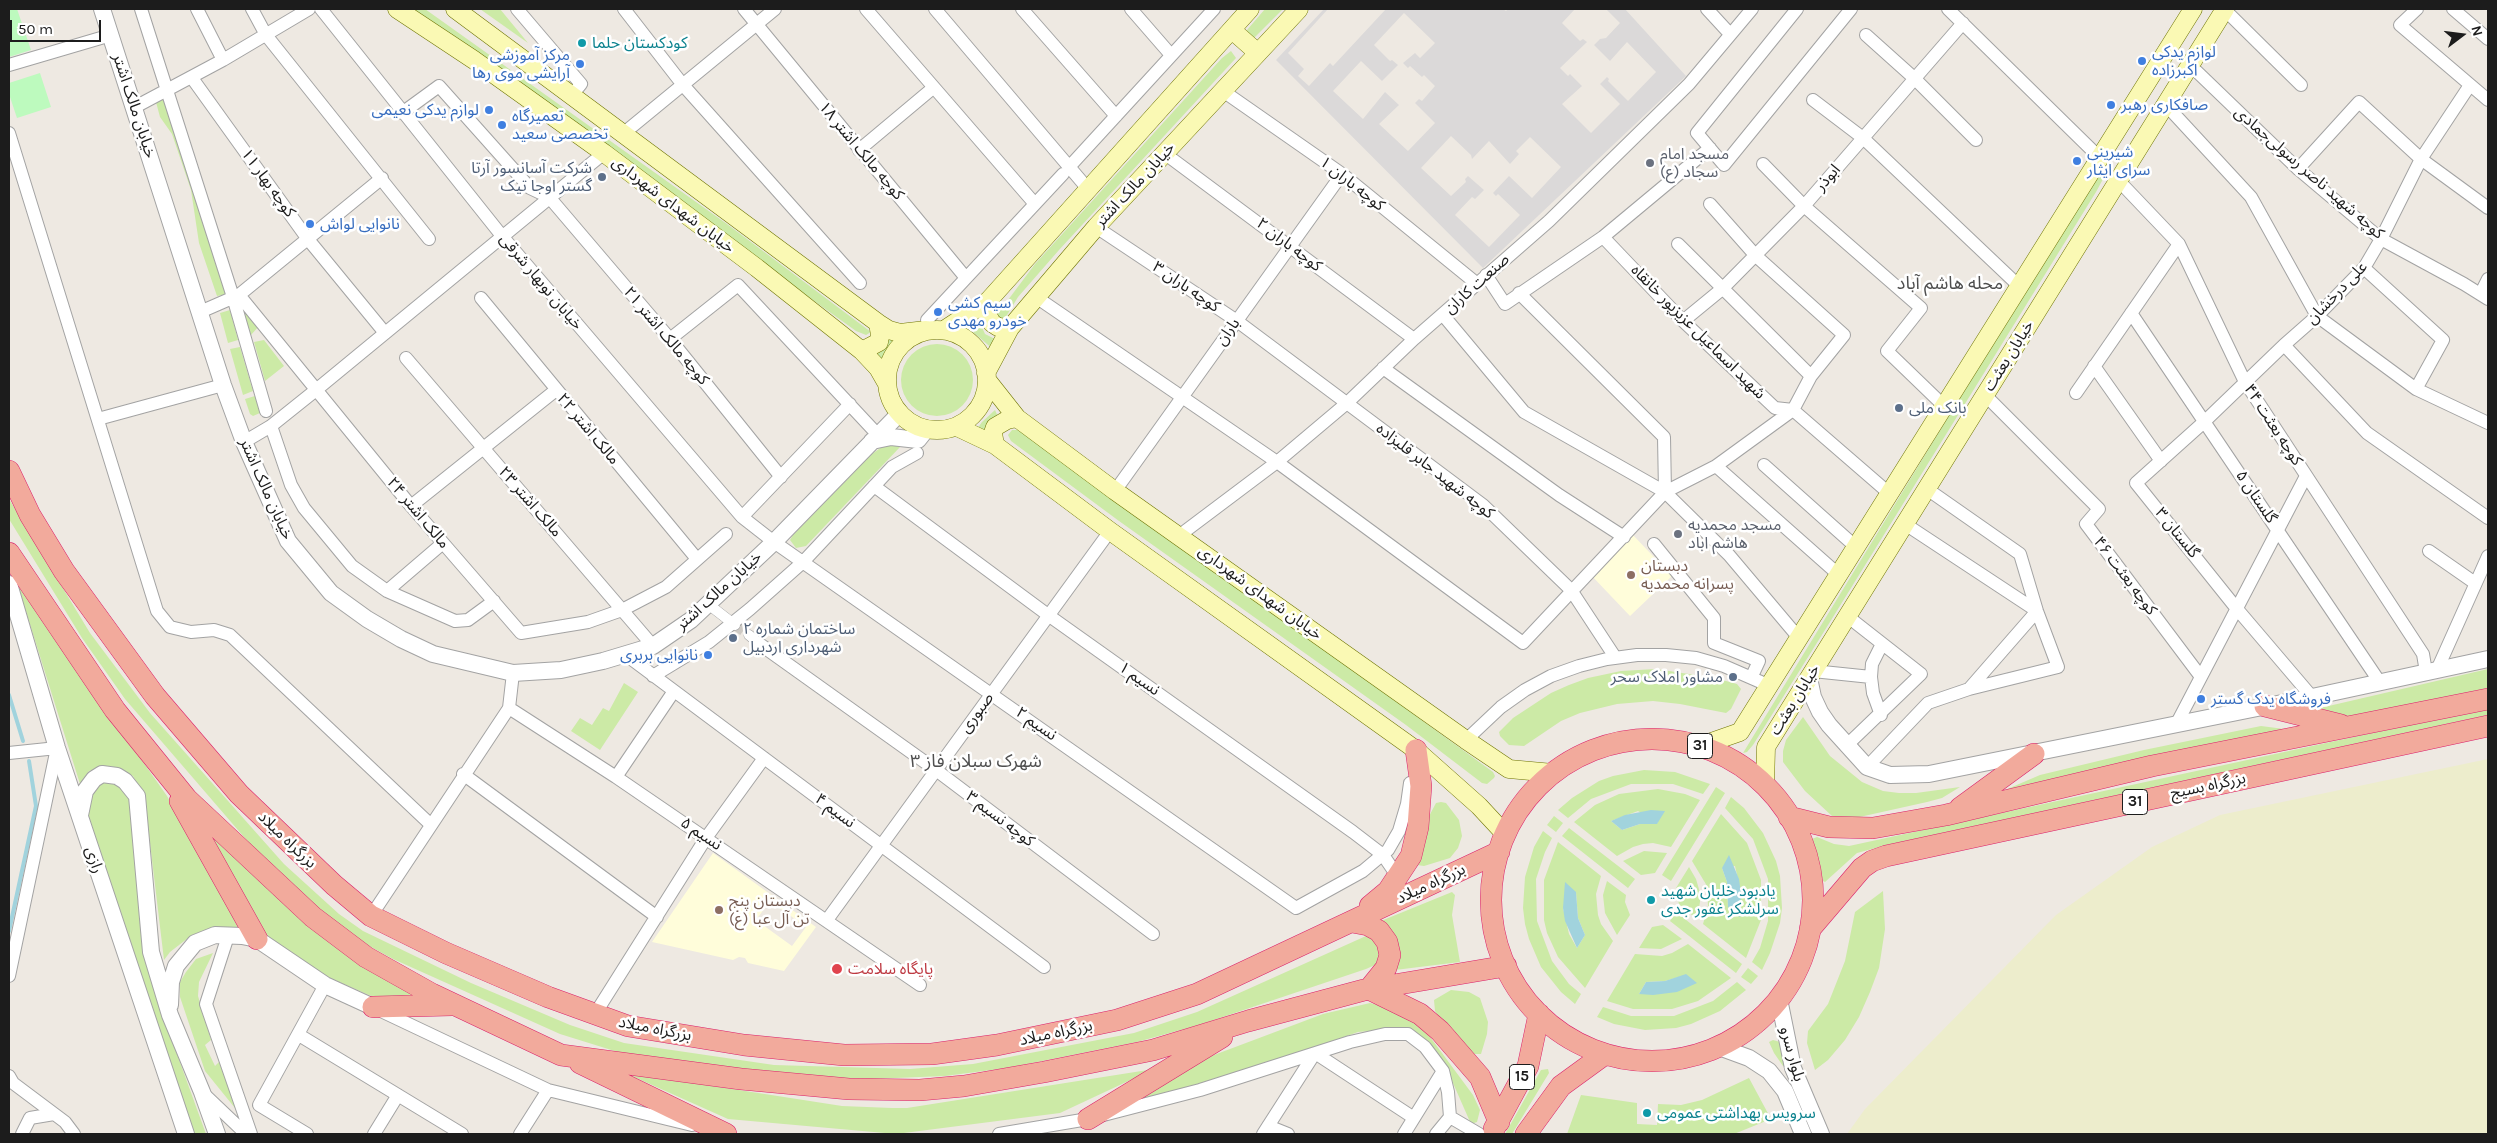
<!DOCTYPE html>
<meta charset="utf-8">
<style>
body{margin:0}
#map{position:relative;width:2497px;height:1143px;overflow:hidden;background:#eee9e2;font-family:Karla,sans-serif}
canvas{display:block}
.frame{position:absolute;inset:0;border:10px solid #1c1c1c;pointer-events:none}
.north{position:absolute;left:2437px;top:10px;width:50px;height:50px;-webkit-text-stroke:4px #fff;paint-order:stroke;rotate:75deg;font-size:14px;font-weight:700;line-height:20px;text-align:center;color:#1c1c1c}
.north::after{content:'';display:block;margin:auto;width:18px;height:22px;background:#1c1c1c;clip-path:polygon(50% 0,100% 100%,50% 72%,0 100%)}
.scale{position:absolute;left:10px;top:20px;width:91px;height:22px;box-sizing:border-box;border:2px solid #1c1c1c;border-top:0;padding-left:6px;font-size:15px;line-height:18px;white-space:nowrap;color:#1c1c1c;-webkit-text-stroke:4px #fff;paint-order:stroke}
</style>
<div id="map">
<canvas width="2497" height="1143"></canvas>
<div class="frame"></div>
<div class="north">N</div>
<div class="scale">50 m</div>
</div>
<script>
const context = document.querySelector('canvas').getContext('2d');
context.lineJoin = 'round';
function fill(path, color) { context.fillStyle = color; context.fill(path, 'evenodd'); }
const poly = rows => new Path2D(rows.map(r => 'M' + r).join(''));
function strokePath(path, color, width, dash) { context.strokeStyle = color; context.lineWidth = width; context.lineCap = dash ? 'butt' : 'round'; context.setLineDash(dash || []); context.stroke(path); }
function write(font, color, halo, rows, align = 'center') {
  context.font = font + ' Karla,"Noto Sans Arabic",sans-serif'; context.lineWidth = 5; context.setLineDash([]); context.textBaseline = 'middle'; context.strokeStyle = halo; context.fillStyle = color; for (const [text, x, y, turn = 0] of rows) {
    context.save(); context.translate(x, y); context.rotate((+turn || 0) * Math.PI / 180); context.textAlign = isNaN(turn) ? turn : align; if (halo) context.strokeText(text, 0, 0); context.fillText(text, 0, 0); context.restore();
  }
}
fill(poly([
 [1324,9,1328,9,1288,53,1304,69,1298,76,1309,86,1330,63,1333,66,1386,9,1503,9,1506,11,1508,9,1575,9,1562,23,1580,41,1583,39,1587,42,1560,68,1568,76,1570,74,1582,86,1562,104,1591,133,1620,104,1600,84,1607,77,1609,79,1608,81,1628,101,1656,72,1627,42,1610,61,1594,45,1600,39,1606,38,1620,23,1606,9,1625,9,1686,76,1483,268,1276,60],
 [1404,13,1435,43,1420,58,1415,53,1403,63,1408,68,1410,66,1422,77,1424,75,1435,86,1422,101,1419,99,1415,103,1435,123,1408,151,1379,124,1399,105,1385,92,1363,119,1333,91,1361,61,1382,81,1398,65,1392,60,1390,61,1374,45],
 [1451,136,1471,155,1472,159,1489,141,1510,164,1519,154,1516,151,1530,137,1561,167,1532,198,1509,176,1493,193,1496,196,1498,194,1520,215,1489,247,1455,215,1472,197,1475,199,1484,190,1468,176,1465,179,1466,182,1451,196,1421,168]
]), '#dbd9d9');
fill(poly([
 [1632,534,1672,576,1630,616,1590,574],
 [713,853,816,927,784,971,748,963,745,958,739,957,733,960,652,942],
 [770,901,806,927,792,946,756,920]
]), '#fffdda');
fill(poly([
 [2488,759,2488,1134,1847,1134,1865,1109,2056,915,2152,847,2220,815]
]), '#ededcc');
fill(poly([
 [407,9,425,9,727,224,871,332,866,335,856,331],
 [480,9,500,9,528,43],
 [1265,9,1283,9,1254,38,1248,34,1247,30],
 [1231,51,1236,58,1059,250,1018,297,1004,320,996,316,1035,264,1222,58],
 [164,98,227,294,217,296,199,243,191,190,172,134,160,117,156,102],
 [2101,176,2103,179,2096,192,1825,630,1753,745,1747,752,1743,753,1955,406,2097,179],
 [242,308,259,326,251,335],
 [230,310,238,340,228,343,220,313],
 [980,323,985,334,999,341,994,350,973,332],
 [889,335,896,338,880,362,875,353],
 [264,340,284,366,265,381,254,342],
 '901 380a36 36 0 1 1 72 0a36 36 0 1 1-72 0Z',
 [240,347,253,391,243,395,230,349],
 [255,396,260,413,253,416,250,414,245,399],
 [995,410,999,419,988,434,974,433,982,422],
 [1012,430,1018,430,1262,604,1493,772,1495,776,1494,778,1487,784,1482,783,1406,725,1119,521,1011,441,1008,435],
 [890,441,897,441,900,447,806,546,796,548,790,540,793,535,872,454],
 [9,499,90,633,150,713,284,864,339,914,363,931,471,983,570,1025,624,1043,774,1065,910,1069,973,1064,1134,1033,1197,1012,1366,936,1374,937,1382,958,1375,965,1366,969,1199,1025,1137,1042,1007,1068,945,1076,871,1079,805,1078,621,1053,560,1034,393,959,358,940,325,915,250,844,125,699,82,638,9,519],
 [17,583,167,796,239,927,214,927,192,935,170,952,164,960,146,810,141,792,133,776,111,766,89,771,80,784],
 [1656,669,1715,678,1737,684,1741,689,1731,709,1726,713,1680,704,1653,701,1617,704,1580,713,1561,721,1524,746,1509,745,1500,736,1499,732,1513,718,1551,693,1569,685,1588,678,1621,671],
 [2488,669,2488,688,2359,717,2337,715,2320,708],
 [624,683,638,692,600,750,571,731,580,718,592,725,603,708,609,711],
 [2488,708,2488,715,1883,846,1857,853,1825,882,1823,881,1812,839,1817,837,1834,844,1849,846],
 [1803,717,1830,756,1862,782,1883,791,1899,793,1916,793,1960,787,1942,798,1927,802,1855,818,1842,819,1832,816,1805,791,1783,762,1783,751,1786,740],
 [2261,726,2292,730,1998,793,2040,775,2144,750],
 [1644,770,1675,772,1710,784,1703,794,1673,784,1631,784,1591,799,1568,818,1558,810,1572,798,1599,781,1613,776],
 [107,779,121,785,129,799,165,1021,206,1134,193,1134,85,817,95,783],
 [1716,787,1725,793,1671,881,1662,875],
 [1658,789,1685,794,1700,800,1671,847,1653,843,1643,844,1633,847,1617,856,1574,822,1595,805,1619,794],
 [1638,811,1658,823,1640,824,1622,830,1611,821],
 [1731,797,1744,808,1763,833,1776,861,1780,876,1782,908,1780,923,1770,953,1762,970,1752,962,1760,948,1768,921,1768,879,1753,839,1725,808],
 [1441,802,1446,803,1459,820,1462,836,1458,848,1450,858,1424,866,1417,865,1427,820,1436,803],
 [1721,814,1747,843,1761,880,1761,920,1746,958,1703,924,1708,906,1707,886,1692,861],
 [1735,866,1741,893,1728,907,1727,882,1722,868],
 [1554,816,1563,823,1556,832,1547,825],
 [205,828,420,998,378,999,330,978,265,936],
 [1569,828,1635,879,1628,888,1562,836],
 [1543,831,1552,838,1545,852,1536,879,1537,921,1552,961,1569,984,1581,994,1575,1004,1561,992,1541,967,1529,939,1525,924,1523,908,1525,877,1534,847],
 [1558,842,1601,876,1596,894,1598,915,1601,924,1613,941,1585,988,1558,957,1547,933,1544,920,1544,880],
 [1576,892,1578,918,1585,935,1577,948,1569,934,1563,908],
 [1644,851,1667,853,1655,873,1641,875,1623,861],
 [1689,867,1696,879,1701,896,1697,919,1679,905,1676,888],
 [1607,881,1626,895,1625,902,1630,915,1617,935,1605,913,1603,895],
 [1883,891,1885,929,1879,968,1870,992,1859,1017,1845,1040,1828,1060,1815,1070,1807,1043,1808,1031,1828,1004,1845,961,1855,912],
 [1452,892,1455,895,1452,915,1460,962,1395,970,1376,923],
 [1676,912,1742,964,1736,973,1670,921],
 [1663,925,1682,939,1661,949,1639,948,1652,927],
 [1688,944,1731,978,1698,1001,1672,1009,1633,1009,1607,1001,1635,954,1662,956,1672,953],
 [1686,975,1639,994,1646,982,1665,981],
 [213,953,199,982,198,996,211,1040,205,1045,215,1066,219,1062,239,1113,205,1071,180,997,180,982,186,972,196,959],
 [1748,968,1758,976,1751,984,1741,977],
 [1737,982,1746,990,1720,1011,1691,1024,1676,1028,1645,1030,1614,1024,1597,1017,1603,1007,1631,1016,1674,1016,1713,1001],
 [1451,990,1469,992,1480,998,1488,1022,1487,1034,1481,1054,1468,1054,1451,1037,1435,1011,1434,1000],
 [1370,1003,1397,1010,1419,1022,1473,1095,1480,1110,1477,1122,1471,1124,1445,1065,1406,1028,1358,1032,1263,1066,1122,1107,1206,1058,1323,1014],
 [1773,1040,1780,1042,1786,1065,1783,1066,1774,1053,1769,1042],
 [1154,1069,1060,1113,896,1134,728,1119,623,1072,842,1106,892,1108,907,1108],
 [1548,1069,1549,1073,1512,1134,1505,1134,1541,1070],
 [1749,1078,1771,1119,1734,1134,1567,1134,1581,1095,1637,1103,1637,1124,1657,1125,1658,1104,1681,1105,1702,1100]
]), '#cceaa6');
fill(poly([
 [9,9,17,9,31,50,9,57],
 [40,73,51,107,17,118,9,94,9,83]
]), '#bdfabe');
fill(poly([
 [1651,810,1665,811,1657,824,1640,824,1622,830,1611,821,1625,815],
 [1729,855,1739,879,1741,893,1740,917,1728,907,1727,882,1722,868],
 [1565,882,1576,892,1578,918,1585,935,1577,948,1565,921,1563,908],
 [1686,974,1697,983,1677,992,1653,995,1639,994,1646,982,1665,981]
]), '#a1d3dd');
strokePath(poly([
 [9,695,23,741],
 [9,931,36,806,29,761]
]), '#a1d3dd', 4);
strokePath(poly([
 [735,625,749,635]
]), '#cecac4', 10, [10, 5]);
const pedestrian = poly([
 [708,604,735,625],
 [749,635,761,645]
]);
const minor = poly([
 [141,9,233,297,266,411],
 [197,9,223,60],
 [252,9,266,35,429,239],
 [321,9,502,236,742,517,774,542,1296,908,1363,871,1388,850,1399,831,1407,804,1410,783],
 [517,9,581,84,572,95],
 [624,9,683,85,860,283],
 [744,9,966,278],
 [866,9,1035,204],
 [935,9,1088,189],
 [1022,9,1116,116],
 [1131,9,1171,55],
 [1707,9,1730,34],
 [1797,9,1697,133,1724,165,1851,9],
 [1948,9,2100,158],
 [2224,9,2301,85],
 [2417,9,2400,25,2488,100],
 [2453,9,2488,39],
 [1866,35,1914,78,1976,140],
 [9,65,111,35],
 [2190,65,2298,169,2381,239,2464,284,2488,299],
 [192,78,307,238,385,333],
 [1223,91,1342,174,1476,283],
 [1813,100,1863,138,2019,286],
 [2165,104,2251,197,2317,316,2416,389,2488,423],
 [135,107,223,60,309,9],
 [402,113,439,86,530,188,549,197,670,339,781,477],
 [9,133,157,611,170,627,191,632,214,630,230,635,430,824],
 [624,133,775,9],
 [859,150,933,88],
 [1164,153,1414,339],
 [1763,164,1804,206,1921,308,1887,351,1944,406],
 [1070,166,1214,9],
 [2298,169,2359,102,2421,159,2488,208],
 [2118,180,2179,244,2245,382,2423,654,2426,672],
 [1096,227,1237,321,1483,505,1571,590,1615,657],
 [1603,237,1683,321,1775,408,1793,410,1890,494],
 [1678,244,1811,376],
 [2364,268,2443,340,2416,389],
 [1486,275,1505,304,1603,237,1710,148],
 [1519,293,1664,437,1665,492],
 [2481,293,2488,279],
 [239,295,411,506,521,633,588,622,622,610,666,587,726,534],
 [1036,297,1277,462,1523,643,1665,492,1716,466,1793,410,1811,376,1844,335,1756,256,1710,204],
 [481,298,697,559],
 [200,312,239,295,382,178],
 [2131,313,2379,681],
 [1443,315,1524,412,1665,492,1729,555,1799,638],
 [927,320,1063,174],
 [1683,321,1722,289,1804,206,1963,23],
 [670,339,738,285,878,435],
 [2284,345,2367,433,2488,518],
 [406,358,653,646],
 [2094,366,2161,461],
 [1383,368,1559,495,1624,537],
 [2076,393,2179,244],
 [1985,395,2099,509,2086,524,2201,677],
 [98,419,223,385],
 [271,426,291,485,304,508,352,566,387,591,455,621,468,620,494,601],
 [244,442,271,426,316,390,604,153],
 [1764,465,1856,547],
 [1716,466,1839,575],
 [874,486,1048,615,1353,832,1383,855,1398,877],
 [1115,491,1342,174],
 [411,506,556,390],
 [742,517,850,404],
 [1905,524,2037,611,1969,689],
 [1180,535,1277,462,1347,403,1414,339,1549,221,1689,84,1752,9],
 [1654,544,1714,618,1714,643,1759,661,1752,676],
 [2429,551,2475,583],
 [387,591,443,543],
 [761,645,936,770,1153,934],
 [626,655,1044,967],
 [2437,670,2488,556],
 [1813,671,1871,677],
 [513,673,509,708,616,777,920,985],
 [653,676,709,642,750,609,803,562,892,467,917,453],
 [2312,697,2237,609,2136,483,2204,422,2284,345,2317,316,2364,268,2381,239,2421,159,2470,85],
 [1881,715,1873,693,1871,677,1872,664,1882,644],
 [2177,723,2306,476],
 [1466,740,1501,707,1525,690,1551,676,1579,666,1607,659,1637,655,1666,655,1696,658,1724,666,1770,686],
 [1846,746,1921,674,1847,616],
 [9,753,57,748,9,976],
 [1867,767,1928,703,1969,689,2058,667,2037,611,2020,554,1927,489],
 [463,774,657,917],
 [616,777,674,691],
 [371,916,509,708],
 [827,920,1110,531],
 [228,936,206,1004,251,1134],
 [379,1010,548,1090,692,1125],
 [595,1014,706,838,764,758],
 [299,1035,462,1134],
 [9,1076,13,1083,65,1122,74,1134],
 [204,1094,246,1134],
 [1450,1117,1479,1134],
 [1268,1126,1288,1134],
 [22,1134,30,1118,54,1114],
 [307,1134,259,1105,325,985],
 [374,1134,398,1095],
 [520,1134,548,1090],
 [999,1134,1088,1119,1200,1090,1350,1042,1385,1034,1408,1034,1425,1047,1443,1071,1448,1092,1450,1117,1436,1134],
 [1263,1134,1315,1053,1414,1118],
 [1404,1134,1443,1071]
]);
const tertiary = poly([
 [102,9,223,385,244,442,288,541,331,593,367,619,401,639,433,654,513,673,561,670,603,661,653,646,691,620,774,542,899,414],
 [872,441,891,437,918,440,926,430],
 [9,584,57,748,186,1134],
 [1809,678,1813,697,1820,712,1829,725,1867,767,1890,775,1929,774,2312,697,2488,659],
 [80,815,85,791,94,779,102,774,117,776,125,781,137,796,151,952,170,1015,202,1092,217,1134],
 [1779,999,1793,1068,1821,1134],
 [170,1005,171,982,176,966,195,943,215,935,242,936,257,939,325,985,373,1007],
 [1719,1047,1749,1058,1769,1071,1785,1091,1803,1134]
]);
const secondary = poly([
 [397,9,474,60,604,153,757,268,862,351,878,368,886,382],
 [455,9,878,323,889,330,900,333,926,330],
 [1232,30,1258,53],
 [986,303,988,316,992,323,998,327,1010,328],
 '887 380a50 50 0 1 1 100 0a50 50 0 1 1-100 0Z',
 [944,330,988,301,1250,9],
 [862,351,879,342,880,335,878,323],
 [986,373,1010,328,1096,227,1299,9],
 [987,380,1017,418,1115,491,1466,740,1509,769,1553,773],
 [957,427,995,445,1110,531,1416,750,1479,806,1505,834],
 [995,445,993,433,995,427,1007,420,1017,418],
 [1700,746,1740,732,2193,9],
 [1765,786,1766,747,2225,9]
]);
const trunk = poly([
 [9,471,30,515,64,571,155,696,239,794,334,885,371,916,446,953,548,997,628,1026,744,1045,844,1055,932,1054,997,1045,1117,1020,1197,994,1499,852],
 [9,553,115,710,187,799,313,917,366,957,432,994,561,1055,741,1079,849,1089,920,1090,964,1086,1044,1072,1153,1050,1248,1021,1364,990,1506,966],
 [2265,706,2341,725],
 '1491 900a161 161 0 1 1 322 0a161 161 0 1 1-322 0Z',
 [180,801,257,939],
 [1960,808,2034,754],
 [1789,817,1829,827,1873,828,1946,815,2152,766,2488,699],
 [1370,906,1388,891,1411,856,1418,827,1421,786,1416,750],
 [1352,922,1368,925,1379,931,1387,942,1390,955,1386,968,1369,989],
 [1810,929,1862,868,1872,861,1886,856,2488,726],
 [1369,989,1420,1014,1440,1031,1480,1077,1499,1122],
 [373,1007,452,1005],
 [580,1063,726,1134],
 [1088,1119,1222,1037],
 [1494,1129,1528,1066,1539,1014],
 [1526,1134,1561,1086,1605,1054]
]);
strokePath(pedestrian, '#a3a3a3', 11);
strokePath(minor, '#a3a3a3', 14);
strokePath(tertiary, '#a3a3a3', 18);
strokePath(secondary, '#6e7403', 19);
strokePath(trunk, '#da216c', 22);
strokePath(pedestrian, '#fff', 10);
strokePath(minor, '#fff', 12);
strokePath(tertiary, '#fff', 16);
strokePath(secondary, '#faf9b4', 18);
strokePath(trunk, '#f2aa9c', 21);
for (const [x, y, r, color] of [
 [582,43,5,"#0f9aa8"],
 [2142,61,5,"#3f7fe0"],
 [580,64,5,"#3f7fe0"],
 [2111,105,5,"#3f7fe0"],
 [489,110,5,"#3f7fe0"],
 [502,125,5,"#3f7fe0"],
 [2077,161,5,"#3f7fe0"],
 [1650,163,5,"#6b7280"],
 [602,177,5,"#5c6f8a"],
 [310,224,5,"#3f7fe0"],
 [938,312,5,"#3f7fe0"],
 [1899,408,5,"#5c6f8a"],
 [1678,534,5,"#6b7280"],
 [1631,575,5,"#8d6e63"],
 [733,638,5,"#5c6f8a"],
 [708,655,5,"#3f7fe0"],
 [1733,677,5,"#5c6f8a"],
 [2201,699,5,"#3f7fe0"],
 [1651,900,5,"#0f9aa8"],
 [719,910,5,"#8d6e63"],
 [837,969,6,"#e0444e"],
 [1647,1113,5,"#0f9aa8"]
]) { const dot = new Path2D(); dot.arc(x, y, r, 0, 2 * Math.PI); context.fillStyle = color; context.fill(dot); strokePath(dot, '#fff', 2); }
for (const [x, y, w] of [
 [1700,746,25],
 [2135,802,25],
 [1522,1077,25]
]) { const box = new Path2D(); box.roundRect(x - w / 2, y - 12.5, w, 25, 4); context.fillStyle = '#fff'; context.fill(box); strokePath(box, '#1c1c1c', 1); }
write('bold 15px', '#1c1c1c', null, [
 ["31",1700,746],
 ["31",2135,802],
 ["15",1522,1077]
]);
write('16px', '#0d838f', '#fff', [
 ["کودکستان حلما",592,43],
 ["یادبود خلبان شهید",1661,891],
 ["سرلشکر غفور جدی",1661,909],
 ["سرویس بهداشتی عمومی",1657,1113]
], 'left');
write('16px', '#366cbe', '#fff', [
 ["لوازم یدکی",2152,52],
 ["اکبرزاده",2152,70],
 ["مرکز آموزشی",570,55,"right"],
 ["آرایشی موی رها",570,73,"right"],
 ["صافکاری رهبر",2121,105],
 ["لوازم یدکی نعیمی",479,110,"right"],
 ["تعمیرگاه",512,116],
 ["تخصصی سعید",512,134],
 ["شیرینی",2087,152],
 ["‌سرای ایثار",2087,170],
 ["نانوایی لواش",320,224],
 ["سیم کشی",948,303],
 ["خودرو مهدی",948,321],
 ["نانوایی بربری",698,655,"right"],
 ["فروشگاه یدک گستر",2211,699]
], 'left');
write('16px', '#1c1c1c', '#fff', [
 ["خیابان مالک اشتر",134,106,72],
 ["کوچه مالک اشتر ۱۸",861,151,50],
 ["کوچه شهید ناصر رسولی‌جمادی",2309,173,41],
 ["ابوذر",1828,178,-49],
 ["کوچه بهار ۱۱",268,183,54],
 ["کوچه باران ۱",1352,184,38],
 ["خیابان مالک اشتر",1135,185,-47],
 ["خیابان شهدای شهرداری",673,205,37],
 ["کوچه باران ۲",1289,245,37],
 ["خیابان نوبهار شرقی",541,282,50],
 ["صنعت کاران",1477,284,-42],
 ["کوچه باران ۳",1186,287,34],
 ["علی درخشان",2337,293,-46],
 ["باران",1228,332,-55],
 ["شهید اسماعیل عزیزپور خانقاه",1698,332,45],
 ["کوچه مالک اشتر ۲۱",666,336,50],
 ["خیابان بعثت",2009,356,-58],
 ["کوچه بعثت ۴۴",2273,425,57],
 ["مالک اشتر ۲۲",588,429,50],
 ["کوچه شهید جابر قلیزاده",1435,471,38],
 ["خیابان مالک اشتر",266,489,66],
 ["گلستان ۵",2256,497,56],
 ["مالک اشتر ۲۳",530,502,49],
 ["مالک اشتر ۲۴",418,513,50],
 ["گلستان ۳",2177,533,51],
 ["کوچه بعثت ۴۶",2125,576,53],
 ["خیابان مالک اشتر",719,591,-42],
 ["خیابان شهدای شهرداری",1260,593,36],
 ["نسیم ۱",1139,679,35],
 ["خیابان بعثت",1795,700,-58],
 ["صبوری",977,713,-54],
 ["نسیم ۲",1036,724,35],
 ["بزرگراه بسیج",2208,786,-12],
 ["نسیم ۴",835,811,37],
 ["کوچه نسیم ۳",1000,819,37],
 ["نسیم ۵",701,834,34],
 ["بزرگراه میلاد",287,840,44],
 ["رازی",94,860,72],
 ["بزرگراه میلاد",1431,884,-25],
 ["بزرگراه میلاد",655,1029,11],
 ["بزرگراه میلاد",1056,1033,-12],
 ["بلوار سرو",1792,1054,75]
]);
write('16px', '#5b616d', '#fff', [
 ["مسجد امام",1660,154],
 ["سجاد (ع)",1660,172],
 ["مسجد محمدیه",1688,525],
 ["هاشم اباد",1688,543]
], 'left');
write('16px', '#4e5e75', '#fff', [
 ["شرکت آسانسور آرتا",592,168],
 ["گستر اوجا تیک",592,186],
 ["بانک ملی",1909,408,"left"],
 ["ساختمان شماره ۲",743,629,"left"],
 ["شهرداری اردبیل",743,647,"left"],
 ["مشاور املاک سحر",1723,677]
], 'right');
write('16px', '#785e54', '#fff', [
 ["دبستان",1641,566],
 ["پسرانه محمدیه",1641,584],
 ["دبستان پنج",729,901],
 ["تن آل عبا (ع)",729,919]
], 'left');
write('16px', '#be3a42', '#fff', [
 ["پایگاه سلامت",848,969]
], 'left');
write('18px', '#4f4f4f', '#fff', [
 ["محله هاشم آباد",1950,284],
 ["شهرک سبلان فاز ۳",976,762]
]);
</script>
